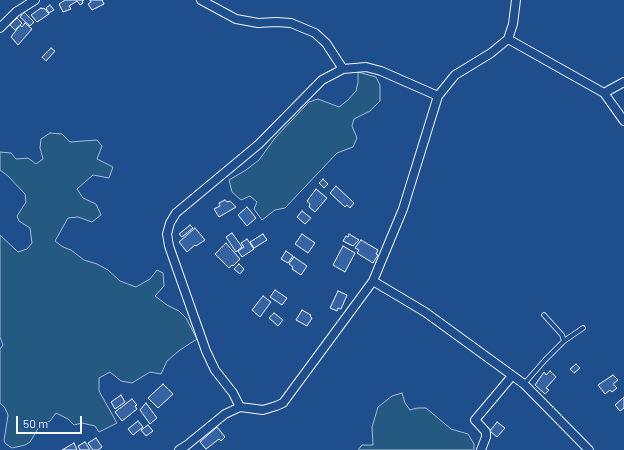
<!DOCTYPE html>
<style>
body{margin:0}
#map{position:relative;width:624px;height:450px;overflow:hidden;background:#1f4e8c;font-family:Barlow,sans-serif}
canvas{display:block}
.scale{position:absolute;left:16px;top:416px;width:66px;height:18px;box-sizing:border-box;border:2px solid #f2f6ff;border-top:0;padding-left:5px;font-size:12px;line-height:14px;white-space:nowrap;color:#f2f6ff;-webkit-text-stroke:3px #1f4e8c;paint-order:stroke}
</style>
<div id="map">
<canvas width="624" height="450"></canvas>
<div class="scale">50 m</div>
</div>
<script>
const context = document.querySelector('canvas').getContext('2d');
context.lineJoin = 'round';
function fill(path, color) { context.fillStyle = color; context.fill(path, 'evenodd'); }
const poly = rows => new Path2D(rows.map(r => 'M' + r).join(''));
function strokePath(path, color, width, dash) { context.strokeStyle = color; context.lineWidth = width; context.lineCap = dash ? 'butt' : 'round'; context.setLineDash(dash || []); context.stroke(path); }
const green = poly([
 [358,72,376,77,380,85,380,101,370,111,354,119,352,126,357,138,353,147,337,153,285,208,275,210,262,220,254,209,257,202,250,196,241,200,232,192,229,180,246,170,259,160,275,138,309,102,318,99,339,107,348,100,356,91,358,82,358,72],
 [50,133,62,134,70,142,97,140,102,146,97,159,113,167,109,178,93,175,77,189,83,198,96,204,101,215,92,222,78,217,68,218,55,241,63,247,71,250,84,260,97,264,108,270,120,281,136,287,150,279,157,270,163,273,164,286,155,296,167,305,179,311,186,318,197,339,180,350,167,361,161,374,150,372,132,383,121,381,110,372,99,378,99,391,117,423,99,432,95,426,82,423,74,425,68,419,56,413,50,421,39,427,30,442,25,445,12,448,6,444,4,441,8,415,5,408,0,403,0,349,3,345,0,337,0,235,18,252,27,249,32,243,30,228,19,221,17,216,26,202,25,194,8,176,0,170,0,152,11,153,16,159,28,158,36,164,43,159,40,148,41,139,50,133],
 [402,393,405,403,410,410,417,408,426,408,451,429,468,434,474,444,474,450,358,450,362,445,373,445,372,427,378,407,392,396,402,393]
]);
fill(green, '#245a82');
strokePath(green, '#a8bbd7', 1);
const building = poly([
 [65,0,84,0,82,1,83,3,80,5,77,1,69,6,71,9,63,12,59,4,65,0],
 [90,0,102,0,104,4,92,10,88,4,91,2,90,0],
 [50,5,54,10,49,13,46,8,50,5],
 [41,8,42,9,44,8,49,14,37,22,31,15,41,8],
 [24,12,34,22,30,26,20,17,24,12],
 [17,18,22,23,15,30,10,25,17,18],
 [25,23,32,29,18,45,11,37,20,25,22,27,25,23],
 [51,48,55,51,46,61,42,57,51,48],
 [323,179,328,184,324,188,319,183,323,179],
 [336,186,354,203,350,208,347,205,345,207,330,193,336,186],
 [316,189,327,198,315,212,309,207,310,204,307,201,316,189],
 [225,200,227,202,230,201,236,207,219,217,214,209,220,206,219,203,225,200],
 [247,207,256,218,247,226,238,215,247,207],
 [302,211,311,218,305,224,297,217,302,211],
 [190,225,193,228,182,237,179,234,190,225],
 [195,228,205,240,196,246,195,245,187,252,179,242,195,228],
 [232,233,242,247,236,252,226,237,232,233],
 [263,234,267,240,254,248,250,242,263,234],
 [302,234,315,243,308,253,295,244,302,234],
 [349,234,359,240,353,246,343,241,346,236,348,237,349,234],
 [247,239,254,249,242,257,238,251,244,247,241,243,247,239],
 [361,240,378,250,376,254,378,255,373,263,357,253,359,250,355,248,361,240],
 [226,243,240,259,233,266,232,265,229,268,215,254,226,243],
 [343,246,355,253,345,272,333,265,343,246],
 [286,251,293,256,288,263,281,259,286,251],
 [294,257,307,266,301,275,292,269,293,267,289,264,294,257],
 [239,264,244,269,240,274,234,269,239,264],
 [275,290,287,298,282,305,270,297,275,290],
 [338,291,347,295,341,309,338,308,337,311,330,308,338,291],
 [263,296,271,302,260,317,252,310,263,296],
 [302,310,311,315,310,316,312,318,307,326,296,320,302,310],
 [274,313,283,320,278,326,269,318,274,313],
 [576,364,580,368,574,373,570,369,576,364],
 [550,371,556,377,546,388,549,390,545,394,535,385,544,372,546,375,550,371],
 [613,375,618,380,613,384,617,388,612,392,610,390,605,394,598,385,613,375],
 [163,384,173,394,158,408,148,398,163,384],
 [121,395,125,402,115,409,111,402,121,395],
 [624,397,624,408,620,411,615,405,624,397],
 [132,399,137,405,135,406,137,409,122,421,115,412,132,399],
 [146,403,157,418,150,424,140,410,146,403],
 [138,421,143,427,133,435,128,429,138,421],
 [497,422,505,428,497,437,490,431,497,422],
 [148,425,153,431,146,436,141,430,148,425],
 [217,427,225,437,221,441,219,439,206,449,200,442,217,427],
 [96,438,102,447,98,450,93,450,88,443,96,438],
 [85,442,90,450,80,450,78,446,85,442],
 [74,443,77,450,62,450,74,443]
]);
fill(building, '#3563a3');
strokePath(building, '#f2f6ff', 1);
const lane = poly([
 [564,341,583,328],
 [524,384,545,360,564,341,562,335,544,315]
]);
const street = poly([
 [201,0,236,19,258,23,276,22,291,23,315,33,326,43,343,69],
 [0,28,16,12,35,0],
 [508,39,604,93,624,121],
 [604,93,624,82],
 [373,281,425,312,524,384,589,450],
 [240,407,233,393,215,370,206,351,169,246,167,234,170,223,176,213,259,144,322,80,343,69,366,67,381,71,438,96],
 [179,450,187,445,225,414,240,407,263,410,276,406,283,403,373,281,403,209,438,96,455,75,491,53,508,39,513,24,516,0],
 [481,450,486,437,486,432,475,420,512,376]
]);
strokePath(lane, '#f2f6ff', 5.5);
strokePath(street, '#f2f6ff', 10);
strokePath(lane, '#1f4e8c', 4);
strokePath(street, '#1f4e8c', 8);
</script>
